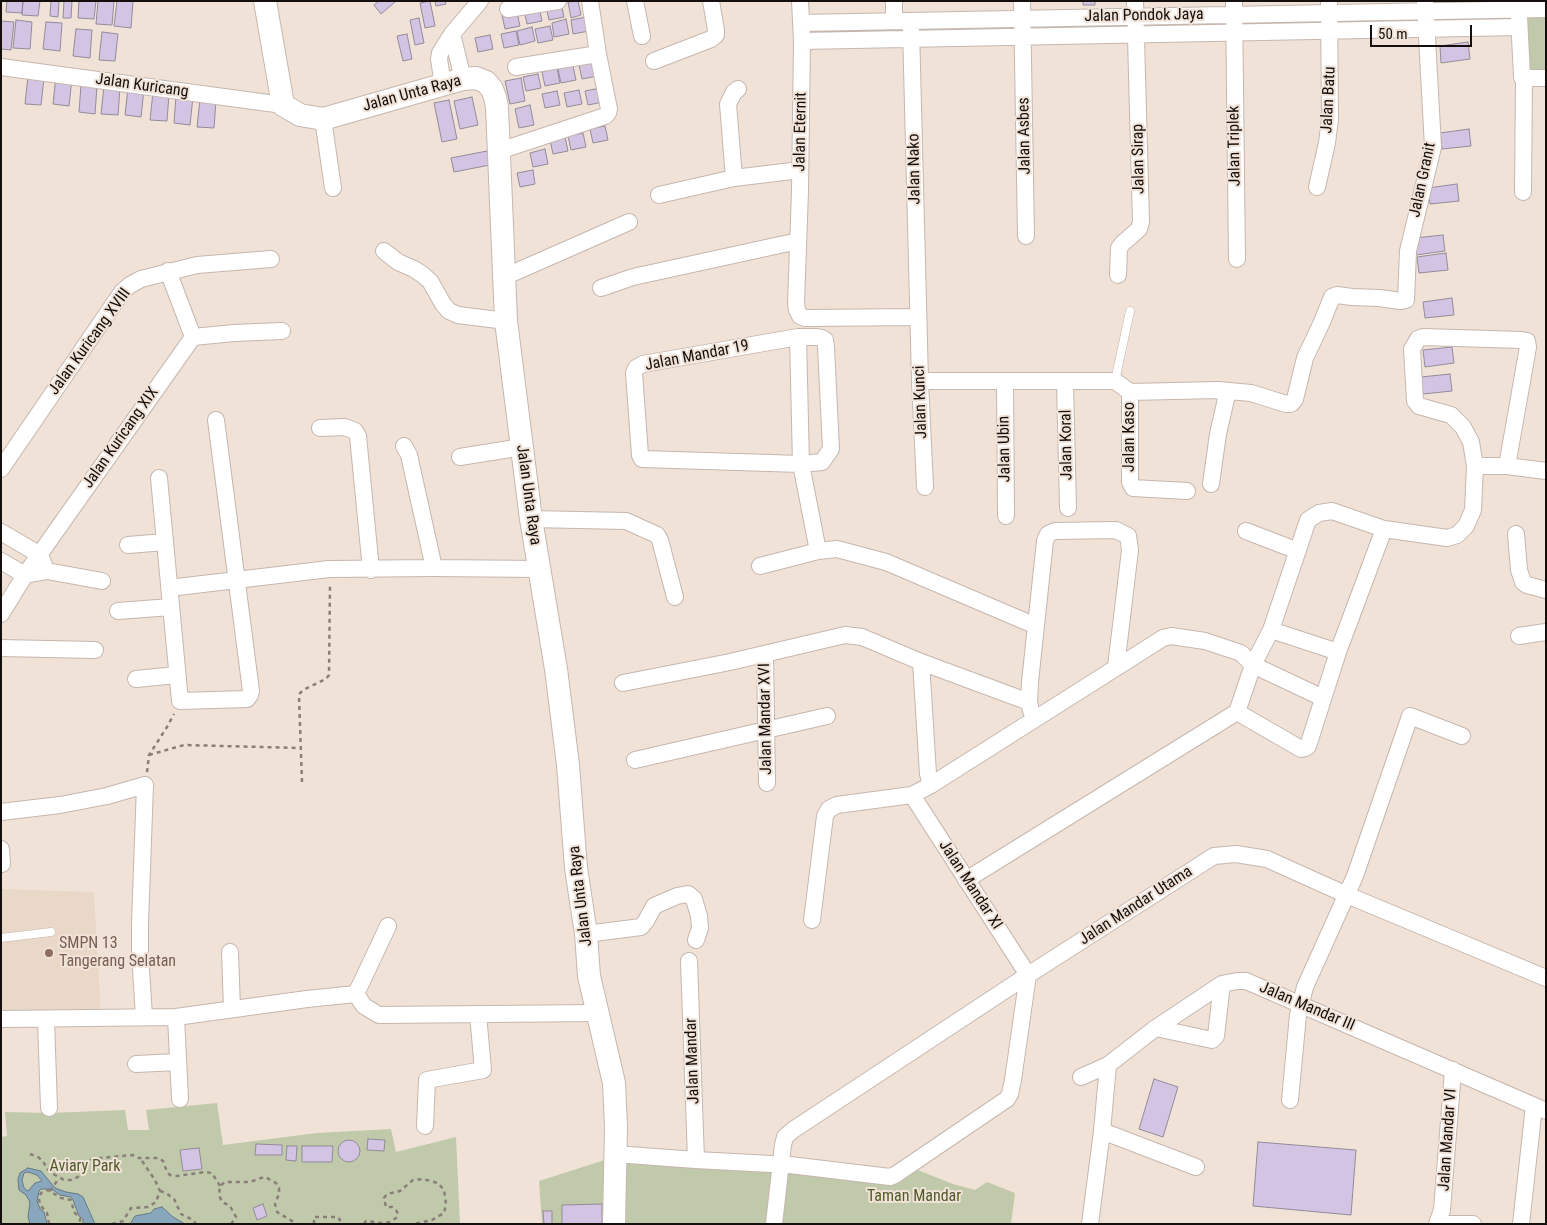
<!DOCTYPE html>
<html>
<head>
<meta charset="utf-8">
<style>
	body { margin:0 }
	#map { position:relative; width:1547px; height:1225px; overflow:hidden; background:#f1e2d8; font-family:"Roboto Condensed",sans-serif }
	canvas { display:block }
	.frame { position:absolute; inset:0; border:2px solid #140f0c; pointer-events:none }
	.scale { position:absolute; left:1370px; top:25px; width:102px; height:22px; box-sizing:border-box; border:2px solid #140f0c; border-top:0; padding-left:6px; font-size:15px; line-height:18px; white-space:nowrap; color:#140f0c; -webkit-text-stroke:4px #f1e2d8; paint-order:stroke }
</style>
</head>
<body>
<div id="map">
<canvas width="1547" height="1225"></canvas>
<div class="frame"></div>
<div class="scale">50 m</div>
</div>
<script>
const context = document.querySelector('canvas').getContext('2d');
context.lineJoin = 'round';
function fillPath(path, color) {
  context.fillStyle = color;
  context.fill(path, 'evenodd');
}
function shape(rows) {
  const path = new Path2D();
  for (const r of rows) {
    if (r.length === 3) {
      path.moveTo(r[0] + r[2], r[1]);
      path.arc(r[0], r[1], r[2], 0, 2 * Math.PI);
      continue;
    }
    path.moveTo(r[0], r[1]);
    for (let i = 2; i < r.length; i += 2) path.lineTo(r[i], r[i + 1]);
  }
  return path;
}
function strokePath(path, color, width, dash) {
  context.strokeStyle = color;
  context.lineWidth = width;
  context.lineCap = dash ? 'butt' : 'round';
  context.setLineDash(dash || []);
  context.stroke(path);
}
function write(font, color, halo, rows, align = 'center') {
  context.font = font + ' "Roboto Condensed",sans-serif';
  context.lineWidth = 4;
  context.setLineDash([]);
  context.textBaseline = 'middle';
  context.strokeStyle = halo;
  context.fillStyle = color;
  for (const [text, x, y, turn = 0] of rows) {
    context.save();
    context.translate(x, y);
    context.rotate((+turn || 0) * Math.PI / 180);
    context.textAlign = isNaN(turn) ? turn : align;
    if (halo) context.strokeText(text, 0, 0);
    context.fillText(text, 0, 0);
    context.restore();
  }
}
fillPath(shape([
	[1,889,94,892,101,1017,1,1014]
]), '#e9d8c7');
fillPath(shape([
	[1546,10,1546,74,1523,75,1520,12],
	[217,1103,223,1145,317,1133,391,1129,396,1152,456,1137,460,1224,1,1224,1,1137,7,1136,5,1112,50,1113,125,1110,128,1130,149,1130,146,1110],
	[612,1157,777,1169,770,1224,617,1224],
	[611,1158,612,1224,542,1224,539,1181],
	[910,1167,953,1184,975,1190,987,1182,1015,1193,1011,1224,772,1224,778,1169,891,1180]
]), '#c0c9aa');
const water = shape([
	[28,1168,41,1171,55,1188,66,1192,78,1194,83,1197,95,1224,83,1224,83,1219,79,1216,73,1200,71,1197,60,1195,53,1190,49,1189,41,1189,39,1191,37,1201,40,1209,44,1212,47,1224,30,1224,28,1217,30,1202,26,1195,19,1190,18,1179,20,1173,28,1168],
	[28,1172,37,1175,42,1181,35,1183,28,1191,24,1188,22,1180,24,1173,28,1172],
	[162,1207,173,1217,185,1224,130,1224,135,1216,151,1213,154,1209,162,1207]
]);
fillPath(water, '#88a7bd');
strokePath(water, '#657988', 1);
const building = shape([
	[7,1,23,1,22,13,6,12,7,1],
	[23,1,40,1,38,16,22,15,23,1],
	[51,1,59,1,58,17,50,16,51,1],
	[64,1,72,1,71,18,63,18,64,1],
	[79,1,96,1,94,19,78,18,79,1],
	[98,1,114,1,112,25,96,24,98,1],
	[117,1,133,1,131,28,114,26,117,1],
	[379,1,395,1,395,2,381,14,374,5,379,1],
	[430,1,435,26,425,28,420,3,430,1],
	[435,1,445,1,446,4,436,6,435,1],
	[578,1,581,15,571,18,568,2,578,1],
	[1083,1,1095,1,1095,5,1083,5,1083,1],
	[561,3,564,17,549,20,546,6,561,3],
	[539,7,542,21,527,24,524,10,539,7],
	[517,12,520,26,505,29,502,15,517,12],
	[586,17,589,31,573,34,571,20,586,17],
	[419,18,424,43,415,45,410,20,419,18],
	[566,19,569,34,554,37,552,23,566,19],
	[16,20,32,22,30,49,13,48,16,20],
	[1,21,14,22,11,50,1,49,1,21],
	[46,22,62,23,60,51,43,49,46,22],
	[550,26,553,40,538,43,535,29,550,26],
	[532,27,535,41,520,45,517,31,532,27],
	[76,29,92,30,90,58,73,56,76,29],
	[516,31,519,45,504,48,501,34,516,31],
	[102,32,118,34,115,61,99,60,102,32],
	[407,34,412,59,403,61,397,36,407,34],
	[490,35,493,49,478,52,475,38,490,35],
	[1468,42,1470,59,1441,63,1440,46,1468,42],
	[594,62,597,76,582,79,579,65,594,62],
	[573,66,576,80,561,83,558,69,573,66],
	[557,68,560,83,545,86,542,72,557,68],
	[538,74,541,88,526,91,523,77,538,74],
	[28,76,44,78,41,105,25,104,28,76],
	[56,76,72,78,69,106,53,104,56,76],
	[521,78,525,101,510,104,505,81,521,78],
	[81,85,97,86,95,114,79,112,81,85],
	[104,86,120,88,118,115,101,114,104,86],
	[128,88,144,89,141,117,125,115,128,88],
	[600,88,603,102,588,105,585,91,600,88],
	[579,90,582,104,567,107,564,93,579,90],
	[557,91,560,105,545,108,542,94,557,91],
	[153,92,169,94,167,121,150,120,153,92],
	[176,96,193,97,190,125,174,123,176,96],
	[472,97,478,125,460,129,454,101,472,97],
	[200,99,216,101,214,128,197,127,200,99],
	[449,100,457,139,442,142,434,103,449,100],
	[530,105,534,125,519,128,515,109,530,105],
	[605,126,608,140,593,143,590,129,605,126],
	[1469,129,1471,146,1442,149,1440,133,1469,129],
	[583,133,586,147,571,150,568,136,583,133],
	[565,137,568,151,553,154,550,140,565,137],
	[545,149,548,164,533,167,530,153,545,149],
	[487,151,490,165,454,172,451,158,487,151],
	[533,170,535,184,520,187,517,173,533,170],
	[1457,184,1459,201,1430,204,1428,188,1457,184],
	[1443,235,1445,251,1416,255,1415,238,1443,235],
	[1446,253,1448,270,1419,273,1417,257,1446,253],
	[1452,298,1454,315,1425,318,1423,302,1452,298],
	[1452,347,1454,363,1425,367,1423,350,1452,347],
	[1450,374,1452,391,1423,394,1421,377,1450,374],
	[1154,1079,1178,1087,1163,1137,1139,1129,1154,1079],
	[368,1139,385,1140,384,1151,367,1150,368,1139],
	[349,1151,11],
	[1258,1142,1356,1150,1351,1215,1253,1206,1258,1142],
	[256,1144,282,1145,282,1155,255,1155,256,1144],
	[287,1146,297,1146,296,1161,286,1160,287,1146],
	[302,1146,333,1146,332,1162,302,1162,302,1146],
	[199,1148,202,1169,183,1171,180,1150,199,1148],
	[263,1204,267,1216,257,1220,253,1208,263,1204],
	[602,1204,602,1224,562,1224,562,1205,602,1204],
	[543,1211,552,1211,552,1224,544,1224,543,1211]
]);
fillPath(building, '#d4c4e4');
strokePath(building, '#928c99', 1);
const lane = shape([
	[1115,381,1130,311],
	[1,938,51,932]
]);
const street = shape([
	[635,1,642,36],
	[800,1,802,41,800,191,796,303,797,310,800,316,805,318,918,317],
	[1022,1,1026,236],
	[1234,1,1237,259],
	[508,9,558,1],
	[1519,16,1522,77,1524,78,1546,78],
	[894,21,894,1],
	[801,23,1546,9],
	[911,28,920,381,925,487],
	[452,34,463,79],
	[802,41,1519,27],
	[654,61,711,39,716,35,716,30,711,1],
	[1,67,283,105],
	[516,67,598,54],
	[443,85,439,59,440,53,452,34,480,1],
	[323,119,333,188],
	[499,151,605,116,608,113,609,109,598,54,590,1],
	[734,178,728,104,734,92,738,89],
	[1317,187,1327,143,1330,119,1329,1],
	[1523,192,1524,78],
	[659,195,734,178,800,170],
	[384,251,398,262,414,269,423,275,430,281,443,304,449,311,458,315,506,321],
	[168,271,193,337],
	[1118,275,1119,248,1123,243,1139,229,1141,222,1135,1],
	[504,277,629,222],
	[601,288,633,277,798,241],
	[798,337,817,337,822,338,825,340,826,347,831,449,822,462,801,464,642,459,640,455,634,373,636,368,643,364,798,337],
	[798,337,801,464,818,551,837,549,886,562,1036,626],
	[920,381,1115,381,1130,392,1218,390,1251,393,1286,404,1290,404,1292,403,1295,399,1305,358,1322,322,1332,297,1337,295,1352,297,1379,298,1401,301,1406,300,1408,251,1433,147,1425,1],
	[1005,382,1006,516],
	[1065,382,1068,508],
	[1130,392,1130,482,1133,488,1187,491],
	[320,428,345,427,355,431,358,436,371,570],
	[404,446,409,455,434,568],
	[460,457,522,447],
	[1507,466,1528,347,1527,341,1522,340,1423,337,1418,339,1412,349,1415,401,1419,406,1451,415,1463,427,1471,442,1475,466,1507,466,1546,471],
	[1,469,122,292,130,285,141,279,197,265,271,259],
	[159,478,180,701,247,699,250,695,251,691,216,420],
	[1211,484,1218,434,1226,399,1225,394,1218,390],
	[531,519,626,521,657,535,660,540,675,597],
	[1246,531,1298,551],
	[1,532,40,555,44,565],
	[1516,534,1519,570,1523,582,1527,585,1546,590],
	[128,545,165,542],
	[1,561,25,575,47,571,102,581],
	[760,566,818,551],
	[169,588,329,569,434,568,539,569],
	[118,611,171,607],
	[1,614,25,575,193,337,234,333,282,331],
	[1271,630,1338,652],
	[1519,636,1546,632],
	[1,648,95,650],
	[765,654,767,783],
	[136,679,177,675],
	[623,683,730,662,845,635,862,637,921,662],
	[1029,702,1030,682,1045,541,1048,534,1055,531,1116,530,1128,536,1130,550,1116,667],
	[1237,712,1301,749,1305,748,1308,746,1338,652,1384,529],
	[635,760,827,716],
	[931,785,928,774,921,662,1029,702,1031,711],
	[1,812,60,805,107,796,145,785,140,923,140,953,144,1017],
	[1,849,2,864],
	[966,880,1237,712,1253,665,1271,630,1308,520,1319,513,1332,511,1384,529,1447,538,1457,535,1466,526,1473,510,1475,466],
	[812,920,825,816,829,809,837,805,912,795,931,785,1163,638,1171,636,1205,641,1241,653,1253,665,1323,698],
	[586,934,641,927,646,921,654,906,677,896,688,894,694,899,699,916,700,928,696,940],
	[230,952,232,1009],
	[689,961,696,1160],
	[356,994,388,926],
	[176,1017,180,1099],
	[1,1019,176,1017,307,999,356,994,364,1006,379,1015,597,1013],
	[46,1020,49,1108],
	[1156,1028,1212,1040,1216,1036,1222,984],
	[136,1064,178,1062],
	[1081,1077,1108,1065,1153,1030,1222,984,1237,981,1246,981,1546,1111],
	[1290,1100,1298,1015,1305,987,1355,876,1410,716,1462,736],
	[425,1126,427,1080,483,1070,478,1014],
	[1102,1131,1196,1167],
	[615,1154,696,1160,790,1165,890,1177,895,1175,1007,1099,1010,1094,1013,1080,1028,975,912,795],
	[774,1224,783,1145,785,1137,793,1130,1028,975,1214,856,1236,854,1267,859,1347,895,1546,978],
	[1090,1224,1102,1131,1108,1065],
	[1437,1224,1442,1210,1453,1070],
	[1438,1224,1473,1224],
	[1521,1224,1534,1106]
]);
const secondary = shape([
	[265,1,283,105,300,115,323,119,463,79,476,78,486,82,492,89,495,97,497,107,506,321,531,519,556,669,568,765,576,868,586,934,589,976,614,1083,616,1127,614,1224]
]);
strokePath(lane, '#c6b7ae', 9);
strokePath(street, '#c6b7ae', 18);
strokePath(secondary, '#c6b7ae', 24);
strokePath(shape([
	[149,755,184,745,300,748],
	[147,772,149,755,167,727,174,714],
	[302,782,299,697,300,693,305,689,326,679,329,675,330,583],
	[30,1154,38,1157,43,1161,47,1169,55,1175,64,1180,71,1180,80,1176,91,1160,100,1158,133,1155,139,1158,159,1158,163,1161,167,1172,170,1175,177,1176,205,1172,212,1173,220,1186],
	[50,1191,59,1178],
	[160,1191,166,1193,174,1199,181,1214,193,1220,196,1224],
	[49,1224,47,1213,40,1205,39,1198,41,1193,48,1190,61,1198,71,1200,74,1212,80,1218,80,1224],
	[112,1224,123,1221,131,1208,148,1207,156,1202,160,1191,158,1187,155,1180,140,1158],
	[231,1224,236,1217,230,1206,222,1202,219,1195,220,1186,225,1182,250,1182,261,1178,265,1177,276,1183,279,1188,279,1194,275,1204,277,1212,297,1224],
	[314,1224,314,1217,338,1217,340,1220,339,1224],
	[364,1224,366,1221,381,1223,390,1222,396,1218,398,1214,396,1210,392,1207,386,1207,384,1198,387,1194,400,1191,413,1180,423,1179,438,1183,444,1190,446,1204,444,1213,432,1220,414,1224]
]), '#897f78', 2.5, [4, 4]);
strokePath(lane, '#fff', 8);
strokePath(street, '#fff', 16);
strokePath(secondary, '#fff', 22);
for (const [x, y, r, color] of [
	[49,953,5,"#8d6e63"]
]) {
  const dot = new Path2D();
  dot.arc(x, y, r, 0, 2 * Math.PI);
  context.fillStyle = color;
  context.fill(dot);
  strokePath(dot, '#f1e2d8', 2);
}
write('16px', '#140f0c', '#f1e2d8', [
	["Jalan Pondok Jaya",1144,16,-1],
	["Jalan Kuricang",142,86,8],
	["Jalan Unta Raya",412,94,-15],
	["Jalan Batu",1329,100,-87],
	["Jalan Eternit",801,132,-89],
	["Jalan Asbes",1025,136,-91],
	["Jalan Triplek",1235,146,-91],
	["Jalan Sirap",1139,159,-91],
	["Jalan Nako",915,169,-91],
	["Jalan Granit",1423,180,-78],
	["Jalan Kuricang XVIII",90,342,-54],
	["Jalan Mandar 19",697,356,-11],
	["Jalan Kunci",921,402,-92],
	["Jalan Kaso",1130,437,-90],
	["Jalan Kuricang XIX",121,438,-55],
	["Jalan Koral",1067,445,-91],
	["Jalan Ubin",1005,449,-91],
	["Jalan Unta Raya",528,495,82],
	["Jalan Mandar XVI",766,719,-91],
	["Jalan Mandar XI",970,885,57],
	["Jalan Unta Raya",581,896,-97],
	["Jalan Mandar Utama",1136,906,-33],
	["Jalan Mandar III",1307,1007,23],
	["Jalan Mandar",693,1061,-92],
	["Jalan Mandar VI",1448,1140,-86]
]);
write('16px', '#785e54', '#f1e2d8', [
	["SMPN 13",59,944],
	["Tangerang Selatan",59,962]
], 'left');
write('16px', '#4f5b27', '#f1e2d8', [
	["Aviary Park",85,1167],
	["Taman Mandar",914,1197]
]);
</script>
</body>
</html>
